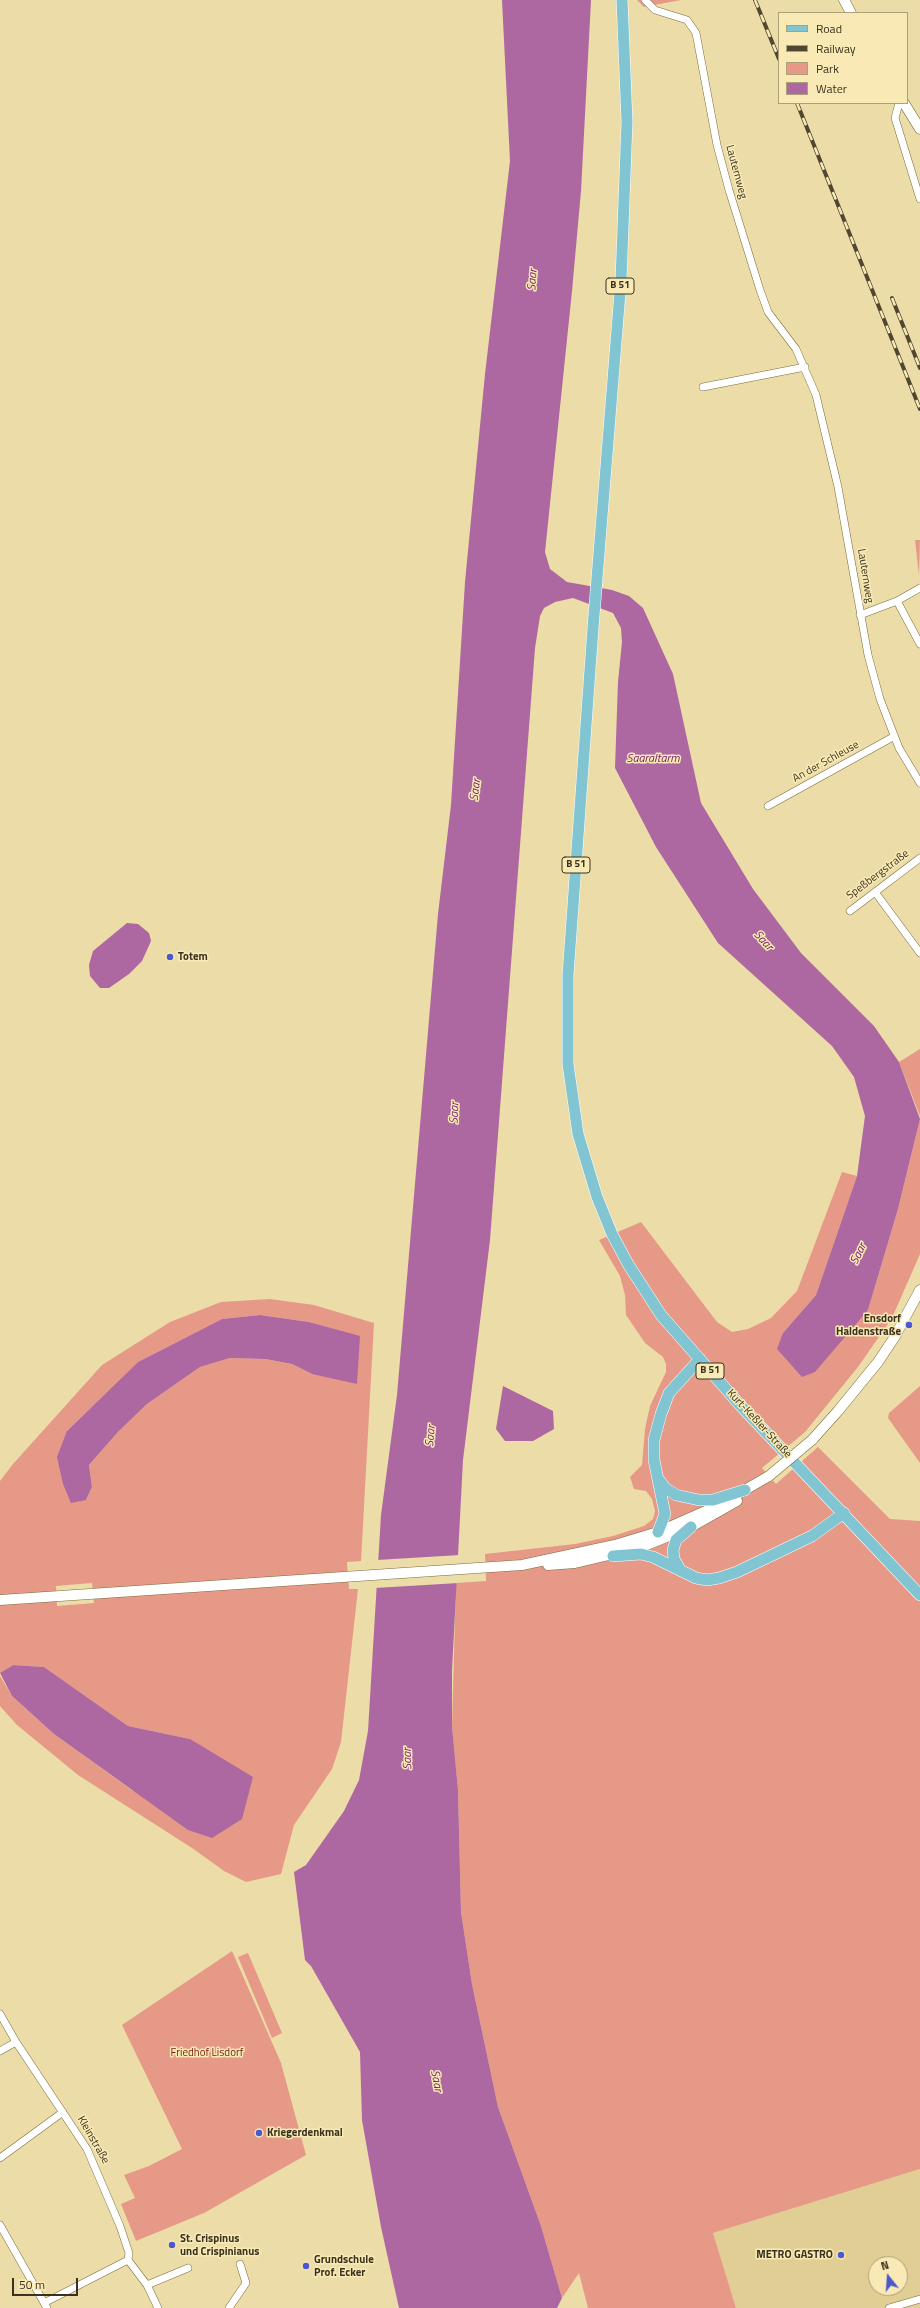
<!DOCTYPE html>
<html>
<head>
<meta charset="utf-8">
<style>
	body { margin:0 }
	#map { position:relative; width:920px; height:2308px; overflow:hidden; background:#ecdca8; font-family:"Titillium Web",sans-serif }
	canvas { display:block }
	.legend { position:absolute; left:778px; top:12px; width:130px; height:92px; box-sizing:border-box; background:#f9e9b5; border:1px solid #aca079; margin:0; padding:5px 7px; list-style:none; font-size:12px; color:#39321e }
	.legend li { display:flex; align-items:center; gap:8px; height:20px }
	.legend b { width:20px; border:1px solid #aca079 }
	.north { position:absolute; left:868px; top:2256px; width:40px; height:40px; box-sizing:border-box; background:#f9e9b5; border:1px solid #aca079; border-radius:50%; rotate:343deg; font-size:11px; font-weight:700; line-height:16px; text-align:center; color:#39321e }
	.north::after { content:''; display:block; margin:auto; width:14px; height:18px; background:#4b58ce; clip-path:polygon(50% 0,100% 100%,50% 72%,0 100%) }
	.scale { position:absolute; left:12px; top:2278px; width:66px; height:18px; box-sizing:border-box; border:2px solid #39321e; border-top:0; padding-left:5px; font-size:12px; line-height:14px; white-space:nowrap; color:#39321e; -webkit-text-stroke:3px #f9e9b5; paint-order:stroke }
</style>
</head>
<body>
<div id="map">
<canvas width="920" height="2308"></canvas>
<ul class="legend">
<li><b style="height:5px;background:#81c5d2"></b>Road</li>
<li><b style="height:5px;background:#4f472f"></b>Railway</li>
<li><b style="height:11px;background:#e79987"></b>Park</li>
<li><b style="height:11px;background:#ad67a1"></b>Water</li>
</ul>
<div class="north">N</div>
<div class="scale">50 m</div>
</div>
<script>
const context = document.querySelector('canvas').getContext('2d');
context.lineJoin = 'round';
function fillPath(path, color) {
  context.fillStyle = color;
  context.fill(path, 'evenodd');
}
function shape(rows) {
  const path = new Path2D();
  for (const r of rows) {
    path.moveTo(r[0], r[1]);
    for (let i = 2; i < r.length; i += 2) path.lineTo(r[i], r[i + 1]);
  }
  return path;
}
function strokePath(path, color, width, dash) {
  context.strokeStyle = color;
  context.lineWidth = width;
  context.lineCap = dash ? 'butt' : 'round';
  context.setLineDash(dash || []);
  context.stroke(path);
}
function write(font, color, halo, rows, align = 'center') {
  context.font = font + ' "Titillium Web",sans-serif';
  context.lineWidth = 3;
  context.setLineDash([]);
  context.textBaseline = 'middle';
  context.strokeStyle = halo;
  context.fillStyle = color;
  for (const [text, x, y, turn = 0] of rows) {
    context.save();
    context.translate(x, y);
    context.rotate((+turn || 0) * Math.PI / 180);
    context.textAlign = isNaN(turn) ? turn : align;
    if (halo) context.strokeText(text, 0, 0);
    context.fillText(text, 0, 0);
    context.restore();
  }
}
fillPath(shape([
	[920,2169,920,2308,736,2308,713,2233],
	[876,2264,900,2264,900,2288,876,2288]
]), '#e0ce95');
fillPath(shape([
	[637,0,681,0,644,7],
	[915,540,920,540,919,575],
	[920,1049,920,1116,899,1062],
	[920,1119,920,1254,892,1318,858,1367,805,1432,762,1468,776,1484,818,1447,890,1519,920,1521,920,2169,713,2233,736,2308,588,2308,579,2273,562,2298,541,2226,498,2107,472,1984,461,1912,458,1790,452,1726,456,1583,486,1581,485,1554,575,1544,613,1536,644,1526,653,1519,655,1511,652,1499,646,1491,634,1489,630,1477,642,1465,645,1429,650,1406,666,1372,666,1364,663,1357,645,1343,626,1315,625,1295,620,1276,599,1240,641,1222,717,1322,732,1332,748,1329,771,1318,797,1291,842,1172,857,1176,816,1295,783,1333,868,1310,898,1209],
	[270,1299,314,1305,374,1323,361,1561,347,1562,349,1589,358,1589,341,1742,332,1769,294,1825,281,1874,246,1882,224,1871,192,1848,78,1775,17,1725,0,1706,0,1676,12,1696,54,1734,133,1791,190,1739,128,1726,44,1667,13,1665,0,1673,0,1481,13,1464,102,1365,170,1322,221,1302],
	[260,1315,309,1322,360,1337,312,1374,292,1364,265,1359,230,1358,200,1367,147,1404,118,1432,89,1465,92,1487,86,1500,67,1431,138,1362,222,1319],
	[92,1583,94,1603,57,1606,56,1586],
	[920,1386,920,1463,888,1418,889,1413],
	[232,1951,281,2063,306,2155,204,2213,136,2241,121,2204,135,2198,124,2175,149,2166,182,2149,122,2025],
	[248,1953,282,2033,272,2038,238,1957]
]), '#e79987');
fillPath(shape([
	[502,0,591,0,581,191,572,291,545,552,550,569,567,582,612,590,629,596,643,608,673,674,701,803,753,889,801,953,874,1026,899,1062,920,1119,898,1209,868,1310,815,1372,802,1377,777,1349,783,1333,816,1295,857,1176,865,1116,854,1077,832,1046,718,943,656,847,615,768,618,682,622,642,621,628,613,613,573,598,555,602,544,608,540,616,535,648,490,1240,463,1460,452,1670,452,1726,458,1790,461,1912,472,1984,498,2107,541,2226,562,2298,557,2308,399,2308,381,2227,362,2120,360,2052,311,1966,305,1960,294,1872,306,1865,344,1811,359,1780,368,1731,381,1515,397,1395,438,914,451,805,465,582,485,374,510,161],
	[127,923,138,924,149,933,151,941,142,961,129,974,109,988,100,988,90,976,89,965,93,951],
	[260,1315,309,1322,360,1336,357,1384,312,1374,292,1364,265,1359,230,1358,200,1367,147,1404,118,1432,89,1465,92,1487,86,1500,71,1503,63,1484,57,1457,67,1431,138,1362,222,1319],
	[503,1386,553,1411,554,1429,533,1441,505,1441,496,1429],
	[13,1665,44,1667,128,1726,190,1739,253,1777,242,1819,212,1838,188,1830,54,1734,12,1696,0,1673]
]), '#ad67a1');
fillPath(shape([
	[460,1555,459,1583,375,1588,377,1560]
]), '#ecdca8');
const street = shape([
	[645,0,655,10,687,20,696,33,717,145,729,190,760,290,768,312,796,349,816,395,838,487,868,655,880,699,899,748,920,783],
	[899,103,895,118,920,199],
	[703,387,805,367],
	[897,601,920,644],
	[860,615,897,601,920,588],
	[768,806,893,737],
	[875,892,920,953],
	[850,911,920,858],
	[0,2014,16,2042,87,2149,120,2226,129,2253,128,2260],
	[0,2051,16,2042],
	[0,2158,63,2112],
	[0,2225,47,2308],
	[128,2260,147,2285,158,2308],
	[147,2285,188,2268],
	[44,2303,128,2260],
	[229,2308,246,2283,240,2264],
	[889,2308,920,2299]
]);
const secondary = shape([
	[844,0,851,13],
	[904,103,920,129],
	[812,1440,838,1411,878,1362,894,1338,920,1290],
	[548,1565,575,1563,639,1548,691,1527,737,1501],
	[0,1600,522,1565,615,1545,658,1532,717,1506,769,1476]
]);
const primary = shape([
	[622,0,627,122,621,280,593,628,568,975,568,1064,578,1134,597,1197,612,1234,628,1264,661,1315,740,1405,920,1595],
	[660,1481,665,1488,676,1495,699,1500,713,1500,745,1490],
	[658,1532,665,1514,654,1460,654,1440,661,1414,669,1393,700,1359],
	[613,1556,641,1554,653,1557,696,1578,707,1580,719,1578,737,1572,812,1536,844,1513],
	[681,1571,674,1559,673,1550,676,1540,691,1527]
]);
strokePath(street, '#7a6c3c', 8);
strokePath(secondary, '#7a6c3c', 11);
strokePath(primary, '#fff', 12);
strokePath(street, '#fff', 7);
strokePath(secondary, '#fff', 10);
strokePath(primary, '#81c5d2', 11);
const rail = shape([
	[755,0,779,59],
	[797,103,920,409],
	[892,298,920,368]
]);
strokePath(rail, '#4f472f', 4);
strokePath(rail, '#f9e9b5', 2.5, [8]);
const secondaryBridge = shape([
	[769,1476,812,1440]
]);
strokePath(secondaryBridge, '#7a6c3c', 11, []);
strokePath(secondaryBridge, '#fff', 10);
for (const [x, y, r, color] of [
	[170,957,4,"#4b58ce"],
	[909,1325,4,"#4b58ce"],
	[259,2133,4,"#4b58ce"],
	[172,2245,4,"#4b58ce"],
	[841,2255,4,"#4b58ce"],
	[306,2266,4,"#4b58ce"]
]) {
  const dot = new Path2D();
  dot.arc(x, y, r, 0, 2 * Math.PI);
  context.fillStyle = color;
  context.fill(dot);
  strokePath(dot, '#f9e9b5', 1.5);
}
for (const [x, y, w] of [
	[620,286,28],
	[576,865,28],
	[710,1371,28]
]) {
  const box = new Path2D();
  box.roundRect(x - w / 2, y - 8, w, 16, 3);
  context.fillStyle = '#f9e9b5';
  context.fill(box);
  strokePath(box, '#39321e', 1);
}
write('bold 10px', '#39321e', null, [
	["B 51",620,286],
	["B 51",576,865],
	["B 51",710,1371]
]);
write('11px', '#39321e', '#f9e9b5', [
	["Lauternweg",736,172,75],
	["Lauternweg",865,576,81],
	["An der Schleuse",826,762,-29],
	["Speßbergstraße",878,875,-37],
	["Kurt-Keßler-Straße",759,1424,47],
	["Kleinstraße",93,2140,60]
]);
write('bold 11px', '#39321e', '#f9e9b5', [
	["Totem",178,957],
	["Ensdorf",901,1319,"right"],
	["Haldenstraße",901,1332,"right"],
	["Kriegerdenkmal",267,2133],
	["St. Crispinus",180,2239],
	["und Crispinianus",180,2252],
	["METRO GASTRO",833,2255,"right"],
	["Grundschule",314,2260],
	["Prof. Ecker",314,2273]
], 'left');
write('11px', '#701f0e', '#f9e9b5', [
	["Friedhof Lisdorf",207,2053]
]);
write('italic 12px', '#731e69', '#f9e9b5', [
	["Saar",533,280,-86],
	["Saaraltarm",653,759],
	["Saar",476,790,-83],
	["Saar",763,941,47],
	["Saar",455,1113,-88],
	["Saar",859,1254,-64],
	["Saar",431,1436,-85],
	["Saar",408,1759,-91],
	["Saar",436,2081,79]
]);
</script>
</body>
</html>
